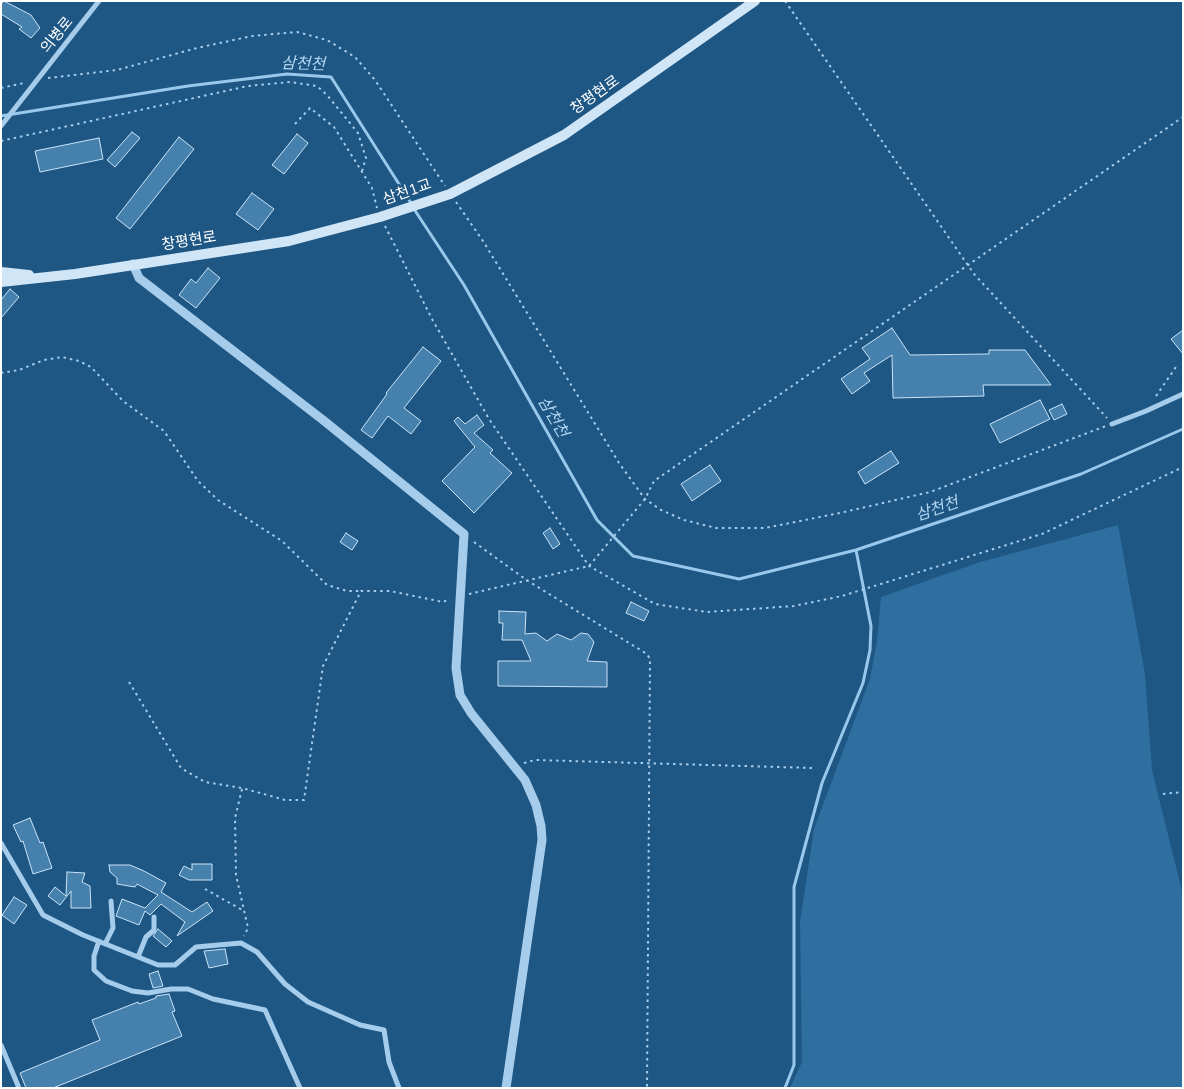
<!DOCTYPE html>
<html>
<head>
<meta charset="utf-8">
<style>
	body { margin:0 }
	#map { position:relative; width:1184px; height:1089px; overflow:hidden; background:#1e5684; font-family:Mulish,sans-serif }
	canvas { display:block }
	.frame { position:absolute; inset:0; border:2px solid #fff; pointer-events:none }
</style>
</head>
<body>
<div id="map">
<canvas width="1184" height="1089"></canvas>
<div class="frame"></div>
</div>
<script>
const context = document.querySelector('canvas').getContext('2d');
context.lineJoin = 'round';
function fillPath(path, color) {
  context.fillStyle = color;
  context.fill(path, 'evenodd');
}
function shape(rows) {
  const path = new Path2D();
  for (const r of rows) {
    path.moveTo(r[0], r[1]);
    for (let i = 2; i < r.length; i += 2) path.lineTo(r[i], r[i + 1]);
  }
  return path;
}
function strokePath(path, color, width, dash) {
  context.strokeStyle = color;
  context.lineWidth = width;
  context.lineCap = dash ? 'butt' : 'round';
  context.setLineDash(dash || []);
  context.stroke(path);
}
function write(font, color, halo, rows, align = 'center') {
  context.font = font + ' Mulish,"Noto Sans KR",sans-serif';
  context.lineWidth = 5;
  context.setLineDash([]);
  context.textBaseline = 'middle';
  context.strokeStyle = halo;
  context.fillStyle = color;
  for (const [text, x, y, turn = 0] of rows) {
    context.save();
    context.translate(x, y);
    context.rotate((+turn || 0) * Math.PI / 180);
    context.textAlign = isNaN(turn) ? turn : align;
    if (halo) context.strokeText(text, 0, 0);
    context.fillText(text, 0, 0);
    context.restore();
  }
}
fillPath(shape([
	[1118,525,1145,674,1152,770,1183,895,1183,1088,790,1088,802,1062,800,922,814,829,870,679,877,641,881,597,980,562]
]), '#2e6fa0');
strokePath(shape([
	[1,116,188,86,287,74,331,77,411,203],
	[414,209,464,285,597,520,633,556,739,579,856,550,1081,474,1183,429],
	[785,1088,794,1065,794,887,822,783,863,683,870,650,871,626,856,550]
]), '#98c9eb', 3);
const building = shape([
	[4,1,31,15,40,28,31,38,19,29,22,27,1,14,1,4,4,1],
	[132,132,140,138,115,167,107,160,132,132],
	[297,134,308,143,284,174,272,165,297,134],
	[179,137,194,149,130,229,116,218,179,137],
	[99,138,103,159,40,172,35,151,99,138],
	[252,193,274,209,258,230,236,214,252,193],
	[208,268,220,278,196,308,179,295,191,279,196,283,208,268],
	[10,289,19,297,1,318,1,300,10,289],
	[892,328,910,355,989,354,989,350,1025,350,1051,385,983,385,984,396,893,398,892,355,864,373,870,381,852,394,841,379,870,359,862,348,892,328],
	[1183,330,1183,354,1171,339,1183,330],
	[423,347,441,361,404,408,421,421,411,434,388,416,372,438,361,430,387,394,386,393,423,347],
	[1040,400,1050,419,1000,443,990,424,1040,400],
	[1062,404,1067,414,1054,420,1049,410,1062,404],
	[477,415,484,425,474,433,493,450,490,453,512,473,474,513,442,481,475,447,454,421,458,417,465,424,477,415],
	[891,451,899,463,865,484,858,472,891,451],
	[710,465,721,481,692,501,681,484,710,465],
	[550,528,560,544,553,549,543,533,550,528],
	[346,533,358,541,352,550,340,542,346,533],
	[631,602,649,611,644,621,626,613,631,602],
	[499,611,526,612,525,634,536,633,547,641,557,634,571,640,581,633,588,634,594,642,587,661,607,662,607,687,498,686,498,661,531,661,522,640,502,640,503,623,499,623,499,611],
	[30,818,40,843,43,842,52,868,33,874,23,841,21,842,13,825,30,818],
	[192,864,212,864,212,880,189,880,179,875,184,866,192,870,192,864],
	[109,865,130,865,144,871,166,883,161,892,192,912,207,902,213,911,177,936,185,922,161,904,150,915,145,911,139,925,116,916,122,899,145,908,158,895,137,884,135,887,117,884,117,878,110,872,109,865],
	[67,872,85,873,82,882,90,886,91,908,71,908,71,891,60,905,48,896,55,887,66,896,67,872],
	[14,897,27,905,14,924,2,915,14,897],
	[158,929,172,941,166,947,153,936,158,929],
	[225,949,228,964,209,968,204,951,225,949],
	[158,971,163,986,153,988,149,974,158,971],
	[169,994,175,1011,172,1012,182,1036,53,1088,26,1088,20,1073,100,1040,92,1020,138,1002,139,1004,156,998,156,996,169,994]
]);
fillPath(building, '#4680ac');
strokePath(building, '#cae4f7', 1);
strokePath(shape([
	[785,1,974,274,1107,418],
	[48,78,117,70,197,48,252,36,297,32,327,40,355,57,375,80,445,186],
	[1,88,24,83],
	[295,124,310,108,334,127,372,188,377,208],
	[1,141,248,86,290,82,317,86,327,95,358,133,366,158,362,171],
	[456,202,483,241,619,463,645,499,661,510,684,520,716,528,765,528,840,513,930,492,1106,426],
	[385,226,432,319,489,419,589,566,655,604,707,612,794,606,842,596,1042,534,1183,467],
	[1,373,19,370,44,360,62,357,79,361,91,367,123,401,164,431,198,481,218,500,282,541,327,585,347,591,361,591],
	[1156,396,1178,364],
	[474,542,528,581,647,654,650,659,647,1088],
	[469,594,589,566,645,499,654,481,1183,117],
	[129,682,181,768,205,782,242,788,285,800,304,800,323,666,361,591,390,591,443,602,450,599],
	[524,763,535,760,812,768],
	[242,789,235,818,236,875,248,928,244,936],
	[1163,794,1183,792],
	[205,889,244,911]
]), '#a5ccea', 2, [2.5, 4]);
strokePath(shape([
	[1,126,99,1],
	[1112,424,1146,411,1183,394],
	[1,843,43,915,83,935,158,965,175,965,196,947,241,943,257,952,285,984,308,1002,360,1025,384,1030,389,1062,399,1088],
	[99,941,94,956,94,970,106,981,132,991,148,993,171,989,188,989,213,999,265,1010,300,1088],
	[105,944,113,928,111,901],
	[138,957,146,937,154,930,154,917],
	[1,1045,19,1088]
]), '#a5ccea', 5);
strokePath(shape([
	[133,264,139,278,323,420,464,534,456,668,460,695,471,713,525,780,536,805,541,826,542,840,506,1088]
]), '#a5ccea', 9);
strokePath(shape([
	[1,272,29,275],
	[1,282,75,274,289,241,380,217,450,194,564,135,755,1]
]), '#d0e6f7', 10);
write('15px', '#fff', '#1e5684', [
	["의병로",57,35,-51],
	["창평현로",595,95,-35],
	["삼천1교",407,192,-19],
	["창평현로",189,241,-9]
]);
write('italic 16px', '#b1d6f1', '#1e5684', [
	["삼천천",303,64,2],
	["삼천천",553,417,60],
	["삼천천",937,509,-19]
]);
</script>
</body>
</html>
